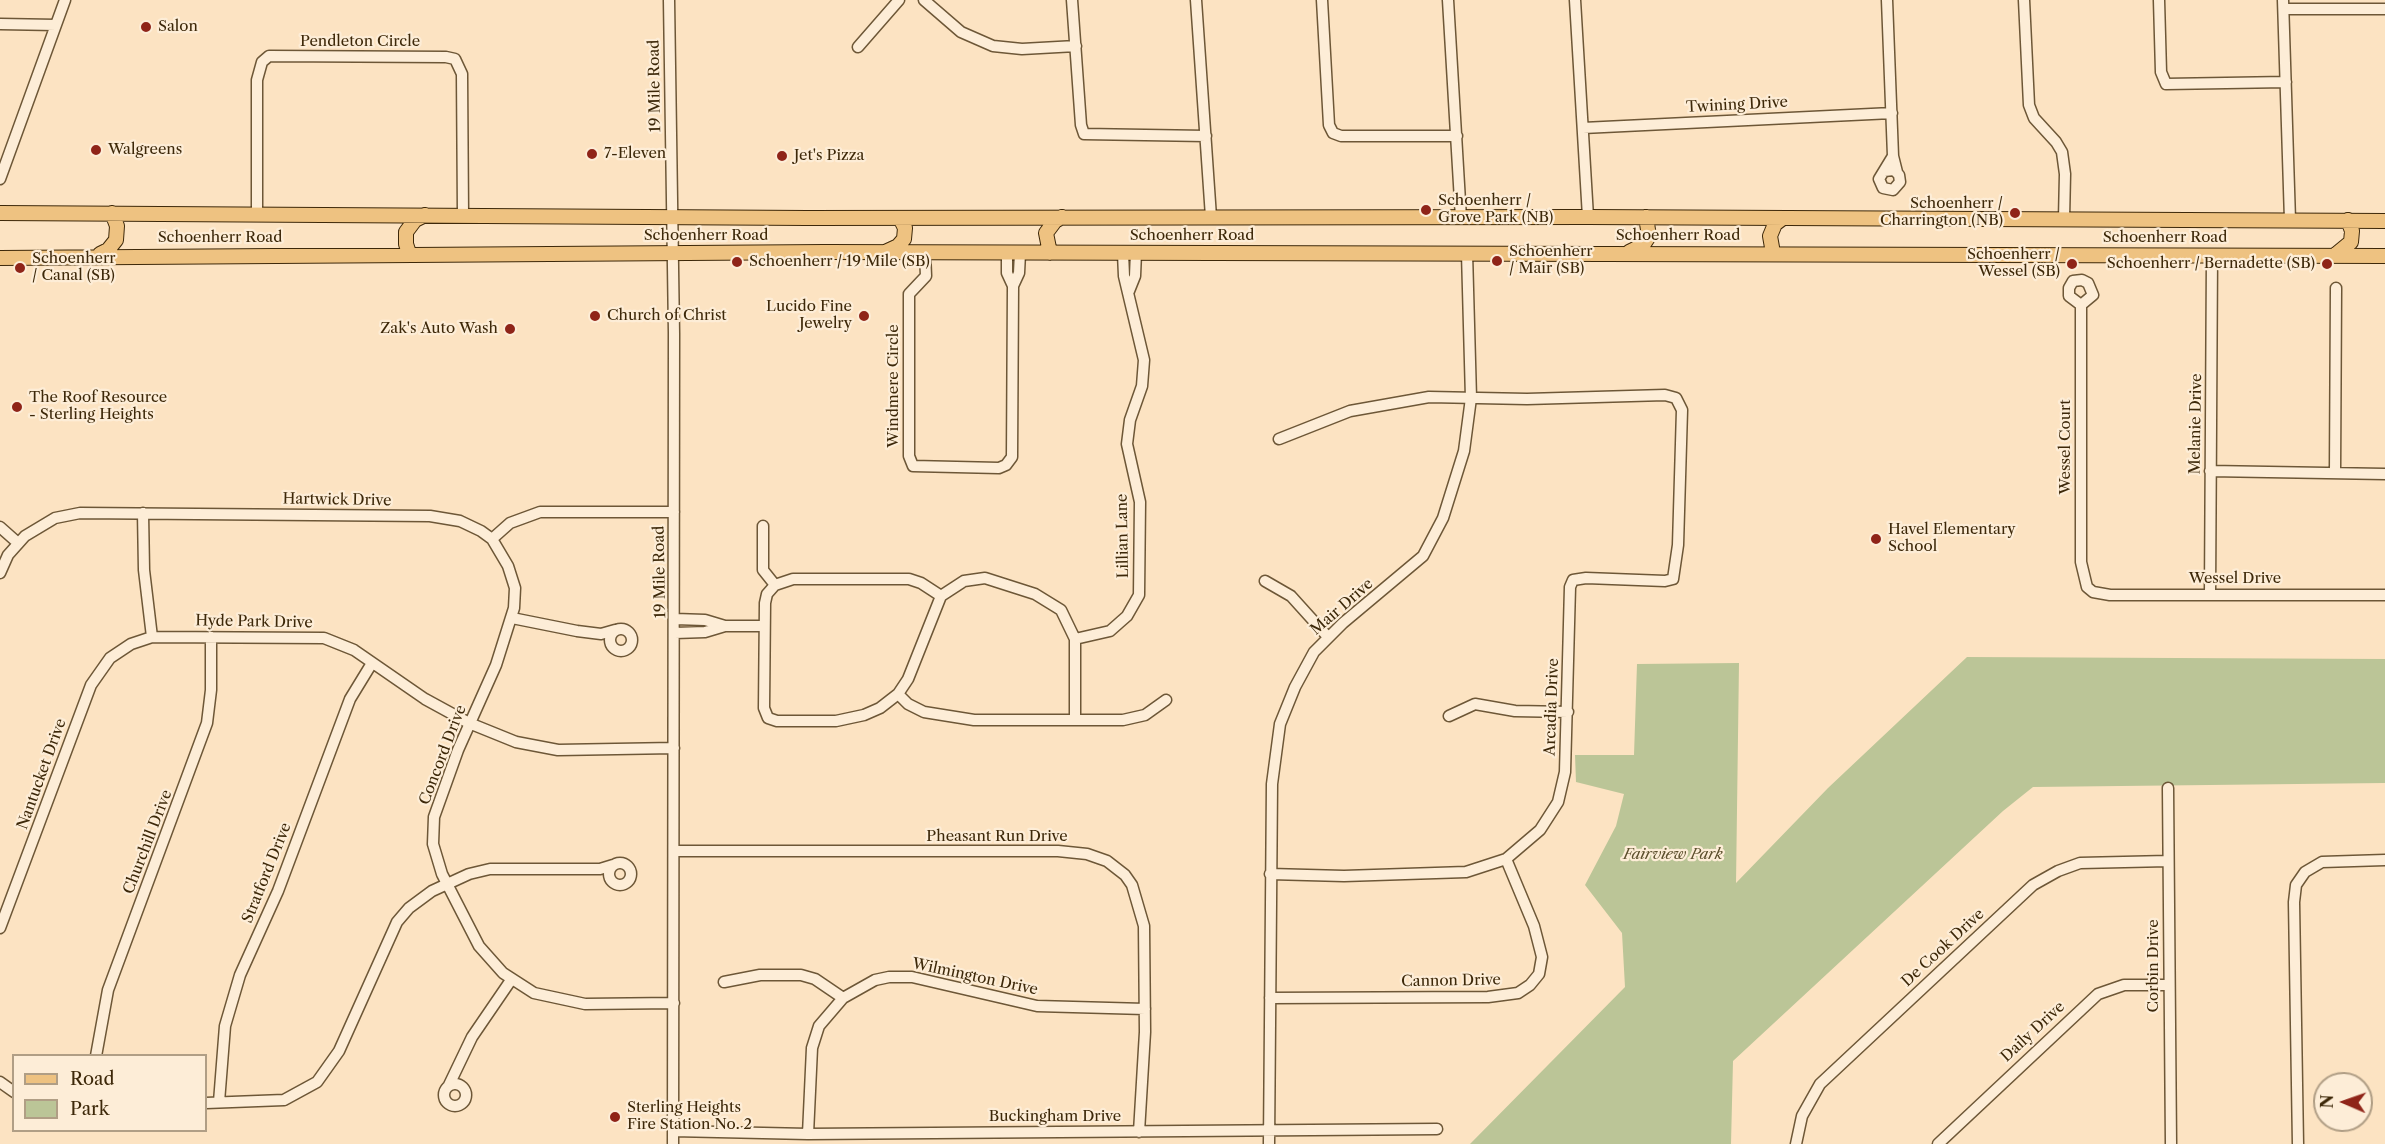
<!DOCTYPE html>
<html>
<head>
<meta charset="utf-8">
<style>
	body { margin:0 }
	#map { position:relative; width:2385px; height:1144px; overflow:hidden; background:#fce3c2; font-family:"Libre Caslon Text",serif }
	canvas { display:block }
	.legend { position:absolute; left:12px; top:1054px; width:195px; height:78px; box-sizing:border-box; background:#fdedd7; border:2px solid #b09e85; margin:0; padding:8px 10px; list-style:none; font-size:18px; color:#3d2809 }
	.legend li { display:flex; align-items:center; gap:12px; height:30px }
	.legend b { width:30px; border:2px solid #b09e85 }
	.north { position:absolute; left:2313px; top:1072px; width:60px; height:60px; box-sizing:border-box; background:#fdedd7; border:2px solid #b09e85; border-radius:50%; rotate:272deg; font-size:16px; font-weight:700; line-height:24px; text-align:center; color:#3d2809 }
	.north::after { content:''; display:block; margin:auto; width:21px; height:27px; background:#8f2418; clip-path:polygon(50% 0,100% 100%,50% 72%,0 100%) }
</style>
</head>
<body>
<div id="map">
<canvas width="2385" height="1144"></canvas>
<ul class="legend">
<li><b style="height:8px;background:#eec281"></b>Road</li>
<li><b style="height:16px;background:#bbc597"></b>Park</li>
</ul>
<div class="north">N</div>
</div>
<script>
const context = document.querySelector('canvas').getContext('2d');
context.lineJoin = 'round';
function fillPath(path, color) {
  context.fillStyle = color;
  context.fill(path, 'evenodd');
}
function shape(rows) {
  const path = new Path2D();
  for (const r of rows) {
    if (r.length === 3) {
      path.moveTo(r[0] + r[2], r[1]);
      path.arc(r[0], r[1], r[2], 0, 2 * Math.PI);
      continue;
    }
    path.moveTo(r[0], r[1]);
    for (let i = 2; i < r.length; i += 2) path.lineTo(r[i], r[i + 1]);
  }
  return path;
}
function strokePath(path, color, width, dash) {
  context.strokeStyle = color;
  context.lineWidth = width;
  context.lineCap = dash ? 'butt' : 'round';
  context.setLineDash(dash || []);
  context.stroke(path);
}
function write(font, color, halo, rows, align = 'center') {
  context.font = font + ' "Libre Caslon Text",serif';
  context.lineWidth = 4.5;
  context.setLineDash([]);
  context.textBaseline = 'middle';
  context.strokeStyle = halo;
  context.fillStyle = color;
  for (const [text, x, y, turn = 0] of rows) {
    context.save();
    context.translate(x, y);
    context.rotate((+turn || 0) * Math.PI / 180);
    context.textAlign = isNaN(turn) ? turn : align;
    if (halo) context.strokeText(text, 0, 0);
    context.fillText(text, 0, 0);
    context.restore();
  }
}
fillPath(shape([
	[1967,657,2385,659,2385,783,2033,787,2003,811,1733,1061,1731,1144,1470,1144,1625,987,1622,933,1585,885,1616,826,1624,794,1576,782,1575,755,1634,755,1637,664,1739,663,1736,883,1828,788]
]), '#bbc597');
const minor = shape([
	[669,0,674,333,673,1144],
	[924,0,961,32,993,46,1022,49,1076,46],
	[1072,0,1081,125,1084,134,1206,136],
	[1196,0,1211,217],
	[1322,0,1329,125,1333,133,1341,136,1457,136],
	[1448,0,1461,218],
	[1575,0,1588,217],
	[1887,0,1893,156,1897,172],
	[2024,0,2029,105,2034,118,2056,142,2062,152,2065,174,2064,219],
	[2159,0,2161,72,2166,84,2286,82],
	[2283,0,2290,220],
	[2284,9,2385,9],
	[0,24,56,25],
	[858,47,899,0],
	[1583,128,1892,113],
	[1884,171,1894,170,1899,175,1900,182,1893,190,1883,188,1879,179,1893,156],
	[0,179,65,0],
	[257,214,257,80,262,62,269,56,446,57,455,59,462,74,463,215],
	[925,253,926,276,909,294,909,456,913,466,999,468,1006,465,1012,457,1013,286],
	[1007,253,1007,273,1013,286,1019,273,1020,253],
	[1129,291,1135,276,1136,252],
	[2081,305,2069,296,2069,288,2073,281,2082,280,2088,283,2093,295,2081,305,2081,562,2087,587,2093,592,2110,595,2385,595],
	[2210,471,2385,474],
	[2335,472,2336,288],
	[143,513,144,570,152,637],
	[763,526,763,570,775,585],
	[0,527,18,543],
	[492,539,510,523,540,512,674,512],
	[0,573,8,555,25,536,55,518,80,513,430,516,460,521,481,531,492,539,508,566,515,588,514,608,496,665,458,750,434,817,433,844,442,874,479,946,503,973,534,993,585,1004,674,1003],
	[1265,581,1291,596,1328,637],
	[2210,594,2212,255],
	[941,596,921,583,909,579,793,579,775,585,767,594,765,603,764,708,768,718,777,721,836,721,864,715,880,708,898,694,908,679,941,596,964,581,985,578,1035,594,1061,610,1075,639,1075,720],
	[512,618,577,631,601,634,615,630],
	[675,619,705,620,725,626,705,632,675,633],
	[725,626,764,626],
	[621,640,11],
	[1075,639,1110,631,1127,616,1139,595,1140,502,1127,444,1130,420,1142,386,1144,360,1124,276,1123,253],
	[898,694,908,704,924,712,974,720,1123,720,1145,715,1166,700],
	[1449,716,1475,704,1515,711,1568,712],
	[2168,788,2171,1144],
	[674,851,1058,851,1087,854,1107,861,1125,875,1132,885,1144,926,1145,1032,1139,1132],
	[620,874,11],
	[1270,874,1344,876,1466,872,1506,859,1540,830,1558,802,1565,772,1570,587,1573,580,1586,578,1665,581,1673,579,1678,545,1682,410,1676,398,1665,395,1527,399,1429,397,1350,411,1279,439],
	[0,928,91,685,110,658,131,644,152,637,324,638,354,650,425,699,469,723,516,742,558,750,674,748],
	[724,982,760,975,801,975,815,979,843,998],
	[1270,998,1488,997,1518,993,1530,985,1539,974,1542,957,1534,926,1506,859],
	[96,1056,108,990,207,723,211,690,211,637],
	[0,1082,14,1092],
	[455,1095,11],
	[449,1085,472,1037,511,980],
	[219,1102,225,1026,240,975,278,891,350,699,372,663],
	[206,1103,284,1100,317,1082,339,1051,397,922,409,908,432,891,469,874,490,869,600,869,613,865],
	[673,1131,808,1134,1437,1129],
	[808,1134,812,1048,819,1026,843,998,875,980,889,977,912,977,1037,1006,1145,1009],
	[1269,1144,1272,784,1280,724,1295,687,1314,652,1343,623,1423,556,1443,518,1464,451,1471,398,1467,253],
	[1796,1144,1802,1116,1820,1084,2033,885,2058,871,2080,863,2168,861],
	[1938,1144,2098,994,2124,985,2169,985],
	[2298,1144,2294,902,2296,885,2305,872,2322,862,2385,860]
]);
const major = shape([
	[0,213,807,218,1588,217,2385,221],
	[885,252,898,246,904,239,905,228,900,218],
	[1629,252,1643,245,1649,236,1646,217],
	[409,253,406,244,406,232,415,220,425,215],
	[1050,253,1046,233,1055,221,1062,217],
	[1773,253,1770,236,1775,224,1783,218],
	[100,254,108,250,116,240,117,226,112,213],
	[2334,256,2351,242,2352,231,2348,220],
	[0,258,825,252,2385,256]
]);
strokePath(minor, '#6d5737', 13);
strokePath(major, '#3d2809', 16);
strokePath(minor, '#fdedd7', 10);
strokePath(major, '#eec281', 14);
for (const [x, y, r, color] of [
	[146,27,6,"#8f2418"],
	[96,150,6,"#8f2418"],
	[592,154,6,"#8f2418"],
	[782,156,6,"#8f2418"],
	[1426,210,6,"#8f2418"],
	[2015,213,6,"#8f2418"],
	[1497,261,6,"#8f2418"],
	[737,262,6,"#8f2418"],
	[2072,264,6,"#8f2418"],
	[2327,264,6,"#8f2418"],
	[20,268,6,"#8f2418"],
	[595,316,6,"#8f2418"],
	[864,316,6,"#8f2418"],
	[510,329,6,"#8f2418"],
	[17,407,6,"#8f2418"],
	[1876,539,6,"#8f2418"],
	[615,1117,6,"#8f2418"]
]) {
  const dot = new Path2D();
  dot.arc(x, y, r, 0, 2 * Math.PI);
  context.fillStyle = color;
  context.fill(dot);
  strokePath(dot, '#fdedd7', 2);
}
write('15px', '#3d2809', '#fdedd7', [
	["Salon",158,27],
	["Walgreens",108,150],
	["7-Eleven",604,154],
	["Jet's Pizza",794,156],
	["Schoenherr /",1438,201],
	["Grove Park (NB)",1438,218],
	["Schoenherr /",2003,204,"right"],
	["Charrington (NB)",2003,221,"right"],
	["Schoenherr",1509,252],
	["/ Mair (SB)",1509,269],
	["Schoenherr /",2060,255,"right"],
	["Wessel (SB)",2060,272,"right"],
	["Schoenherr",32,259],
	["/ Canal (SB)",32,276],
	["Schoenherr / 19 Mile (SB)",749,262],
	["Schoenherr / Bernadette (SB)",2315,264,"right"],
	["Lucido Fine",852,307,"right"],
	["Jewelry",852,324,"right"],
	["Church of Christ",607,316],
	["Zak's Auto Wash",498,329,"right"],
	["The Roof Resource",29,398],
	["- Sterling Heights",29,415],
	["Havel Elementary",1888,530],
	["School",1888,547],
	["Sterling Heights",627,1108],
	["Fire Station No. 2",627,1125]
], 'left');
write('15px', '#3d2809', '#fdedd7', [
	["Pendleton Circle",360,42],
	["19 Mile Road",655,86,-91],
	["Twining Drive",1737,105,-3],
	["Schoenherr Road",706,236],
	["Schoenherr Road",1192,236],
	["Schoenherr Road",1678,236],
	["Schoenherr Road",220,238],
	["Schoenherr Road",2165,238],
	["Windmere Circle",894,386,-90],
	["Melanie Drive",2196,424,-89],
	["Wessel Court",2066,447,-90],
	["Hartwick Drive",337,500,1],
	["Lillian Lane",1123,536,-91],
	["19 Mile Road",660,572,-91],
	["Wessel Drive",2235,579],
	["Mair Drive",1342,607,-41],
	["Hyde Park Drive",254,622,1],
	["Arcadia Drive",1552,707,-88],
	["Concord Drive",443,755,-69],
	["Nantucket Drive",42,774,-70],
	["Pheasant Run Drive",997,837],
	["Churchill Drive",148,842,-69],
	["Stratford Drive",267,873,-68],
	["De Cook Drive",1943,948,-43],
	["Corbin Drive",2154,966,-90],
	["Wilmington Drive",975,977,12],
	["Cannon Drive",1451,981,-1],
	["Daily Drive",2033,1032,-43],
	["Buckingham Drive",1055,1117]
]);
write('italic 15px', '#5c4f2c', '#fdedd7', [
	["Fairview Park",1673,855]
]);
</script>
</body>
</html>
